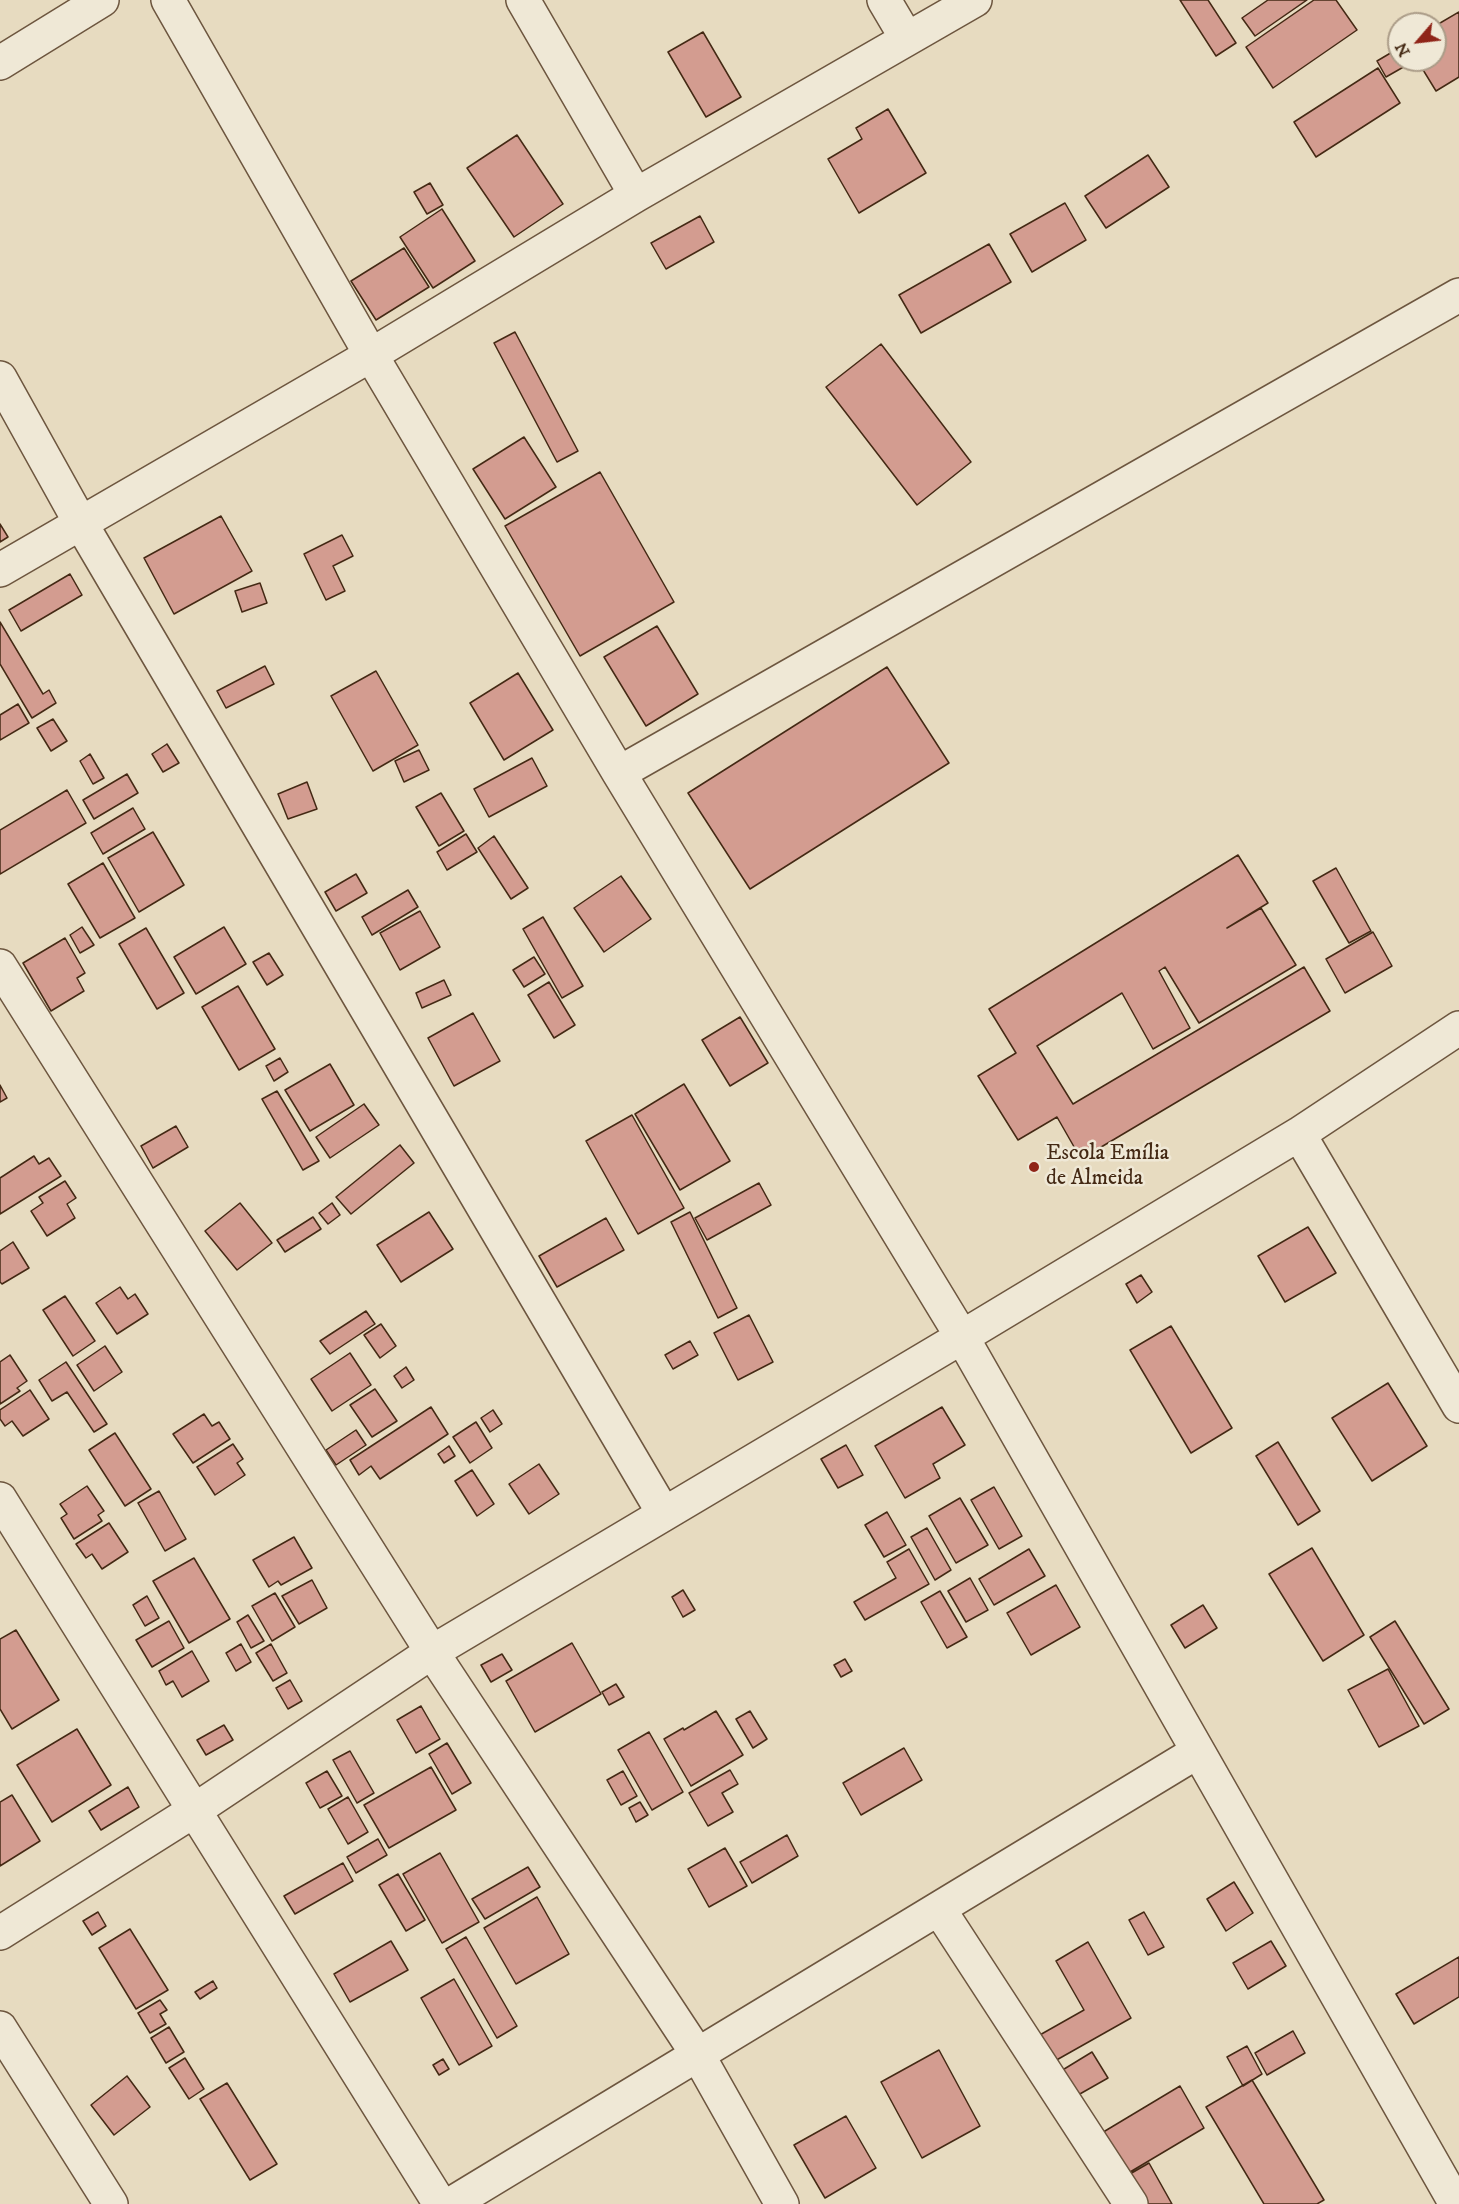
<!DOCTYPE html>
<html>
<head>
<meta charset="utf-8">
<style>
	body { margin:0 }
	#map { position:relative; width:1459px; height:2204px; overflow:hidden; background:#e7dbc0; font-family:"IM FELL DW Pica",serif }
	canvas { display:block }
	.north { position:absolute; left:1387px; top:12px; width:60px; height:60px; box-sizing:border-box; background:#efe8d6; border:2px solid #ab9c88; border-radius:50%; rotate:242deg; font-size:16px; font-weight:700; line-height:24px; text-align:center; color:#442914 }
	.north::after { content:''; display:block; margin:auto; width:21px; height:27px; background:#8f2418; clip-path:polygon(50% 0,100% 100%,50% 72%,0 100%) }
</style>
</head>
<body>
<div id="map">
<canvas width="1459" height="2204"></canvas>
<div class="north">N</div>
</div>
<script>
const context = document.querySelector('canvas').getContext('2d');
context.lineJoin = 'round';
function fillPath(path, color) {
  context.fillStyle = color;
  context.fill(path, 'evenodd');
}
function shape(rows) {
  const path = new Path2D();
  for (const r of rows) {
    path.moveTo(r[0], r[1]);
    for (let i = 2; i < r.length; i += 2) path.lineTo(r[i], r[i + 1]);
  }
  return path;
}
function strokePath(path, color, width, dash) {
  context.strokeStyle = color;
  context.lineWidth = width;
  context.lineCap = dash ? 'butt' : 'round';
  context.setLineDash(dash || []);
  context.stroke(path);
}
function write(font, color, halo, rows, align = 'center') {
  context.font = font + ' "IM FELL DW Pica",serif';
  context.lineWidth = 5;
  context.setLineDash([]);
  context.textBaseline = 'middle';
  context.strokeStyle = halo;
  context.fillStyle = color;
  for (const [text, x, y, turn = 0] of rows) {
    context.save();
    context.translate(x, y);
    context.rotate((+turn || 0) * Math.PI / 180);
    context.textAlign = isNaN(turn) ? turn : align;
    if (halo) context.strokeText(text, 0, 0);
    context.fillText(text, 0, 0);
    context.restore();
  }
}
const building = shape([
	[1180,0,1208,0,1236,43,1216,56,1180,0],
	[1268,0,1307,0,1255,36,1242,18,1268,0],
	[1314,0,1336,0,1357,30,1273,88,1246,47,1314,0],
	[1459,12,1459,77,1436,91,1417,60,1435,60,1435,26,1459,12],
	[703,32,741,97,706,117,668,52,703,32],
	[1399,48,1399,60,1414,61,1386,77,1377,61,1399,48],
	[1378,68,1400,103,1316,157,1294,122,1378,68],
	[888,109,926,173,859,213,828,159,862,139,856,128,888,109],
	[517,135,563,204,514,237,467,168,517,135],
	[1148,155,1169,187,1106,228,1085,196,1148,155],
	[430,183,443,205,427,214,414,192,430,183],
	[1065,203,1086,240,1032,272,1010,234,1065,203],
	[442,209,475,261,433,288,400,237,442,209],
	[700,216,714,242,666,269,651,243,700,216],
	[989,244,1011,282,921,333,899,295,989,244],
	[404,248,429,287,376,320,351,281,404,248],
	[515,332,578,451,557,462,494,343,515,332],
	[881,344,971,462,917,505,826,387,881,344],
	[524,437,556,487,505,519,473,469,524,437],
	[600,472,674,602,580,656,505,526,600,472],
	[221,516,252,571,174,614,144,558,221,516],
	[0,524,8,537,0,542,0,524],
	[342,535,353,556,333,566,345,591,326,600,304,554,342,535],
	[70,574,82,595,21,631,9,610,70,574],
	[260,583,267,603,242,612,235,591,260,583],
	[0,622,43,694,49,690,56,703,32,718,0,664,0,622],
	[657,626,698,694,646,726,604,657,657,626],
	[265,666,274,684,226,708,217,691,265,666],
	[887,667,949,763,750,889,688,793,887,667],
	[376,671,418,745,373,771,331,696,376,671],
	[518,673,553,730,504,760,470,703,518,673],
	[18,704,29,723,0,740,0,715,18,704],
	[53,719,67,741,51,751,37,728,53,719],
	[167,744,179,763,163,772,152,754,167,744],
	[419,750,429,770,404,782,395,761,419,750],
	[90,754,104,778,93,784,80,761,90,754],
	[532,758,547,786,489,817,474,789,532,758],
	[127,774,138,793,94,819,83,800,127,774],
	[307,782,317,809,288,819,278,794,307,782],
	[67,790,86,823,0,874,0,830,67,790],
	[441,793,464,831,439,846,416,807,441,793],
	[133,808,145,829,103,854,91,833,133,808],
	[153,832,184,885,139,912,108,858,153,832],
	[466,834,477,852,447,870,437,852,466,834],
	[494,836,528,888,511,899,478,848,494,836],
	[1238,855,1268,903,1227,928,1261,908,1296,965,1199,1023,1165,967,1159,971,1190,1028,1153,1049,1122,993,1037,1046,1073,1104,1304,967,1330,1011,1081,1159,1057,1117,1018,1140,978,1076,1016,1053,989,1009,1238,855],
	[103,863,135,918,100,938,68,884,103,863],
	[1336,868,1371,931,1349,943,1313,881,1336,868],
	[356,874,367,893,336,911,325,892,356,874],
	[621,876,651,919,604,952,574,908,621,876],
	[408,890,418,907,372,935,362,917,408,890],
	[420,911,440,947,400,970,380,933,420,911],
	[543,917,583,986,562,998,523,929,543,917],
	[82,927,94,945,80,953,70,935,82,927],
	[224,927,246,964,196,994,174,957,224,927],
	[146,928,184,993,157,1009,119,944,146,928],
	[1373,932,1392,966,1345,993,1326,959,1373,932],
	[65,938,85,973,77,978,84,991,51,1011,23,963,65,938],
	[269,953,283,975,267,985,253,962,269,953],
	[534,957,545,974,524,987,513,970,534,957],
	[444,980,451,995,422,1008,416,993,444,980],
	[549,982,575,1025,554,1038,528,995,549,982],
	[238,986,275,1049,239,1070,202,1007,238,986],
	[473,1013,500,1061,454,1086,428,1038,473,1013],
	[740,1017,768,1063,730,1086,702,1040,740,1017],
	[280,1058,288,1072,274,1081,266,1066,280,1058],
	[330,1064,354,1105,310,1131,285,1090,330,1064],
	[684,1084,730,1161,680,1190,635,1114,684,1084],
	[0,1085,7,1098,0,1102,0,1085],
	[277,1091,319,1161,303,1170,262,1099,277,1091],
	[364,1104,379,1125,330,1158,316,1137,364,1104],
	[632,1115,684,1208,638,1234,586,1141,632,1115],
	[176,1126,188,1147,153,1168,141,1146,176,1126],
	[400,1145,414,1163,351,1214,336,1197,400,1145],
	[34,1156,39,1164,49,1158,61,1176,0,1214,0,1178,34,1156],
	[65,1181,76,1198,67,1204,75,1218,47,1236,31,1211,43,1203,39,1197,65,1181],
	[759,1183,771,1205,707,1240,695,1218,759,1183],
	[240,1203,272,1243,237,1270,205,1231,240,1203],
	[332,1203,340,1215,328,1224,319,1213,332,1203],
	[429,1212,453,1249,401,1282,377,1245,429,1212],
	[690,1212,737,1308,718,1318,671,1222,690,1212],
	[313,1217,321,1229,285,1252,277,1240,313,1217],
	[606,1218,624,1250,557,1287,539,1256,606,1218],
	[1308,1227,1336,1273,1285,1302,1258,1256,1308,1227],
	[13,1242,29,1268,2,1284,0,1282,0,1251,13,1242],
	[1141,1275,1152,1292,1137,1303,1126,1284,1141,1275],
	[120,1287,128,1299,135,1294,148,1314,117,1334,96,1303,120,1287],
	[65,1296,95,1341,73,1356,43,1310,65,1296],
	[366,1311,375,1324,330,1354,320,1341,366,1311],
	[749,1315,773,1362,738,1380,714,1333,749,1315],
	[381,1324,396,1346,380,1358,364,1335,381,1324],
	[1171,1326,1232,1428,1191,1453,1130,1350,1171,1326],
	[690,1341,698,1355,673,1369,665,1355,690,1341],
	[105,1346,122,1372,94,1391,77,1365,105,1346],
	[350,1353,371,1385,332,1411,311,1379,350,1353],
	[10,1355,27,1381,17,1388,20,1391,0,1404,0,1362,10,1355],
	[66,1362,107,1424,94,1432,67,1392,52,1401,39,1380,66,1362],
	[406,1367,414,1380,402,1388,394,1376,406,1367],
	[1388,1383,1427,1446,1372,1481,1332,1418,1388,1383],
	[375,1389,397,1421,372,1437,350,1405,375,1389],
	[30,1390,49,1419,23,1436,12,1421,5,1426,0,1419,0,1410,30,1390],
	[431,1407,448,1434,380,1479,371,1466,359,1475,350,1460,431,1407],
	[942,1407,965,1445,933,1464,940,1478,905,1498,875,1446,942,1407],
	[493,1410,502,1424,490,1432,481,1418,493,1410],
	[204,1414,212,1426,219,1422,230,1439,193,1463,173,1434,204,1414],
	[476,1422,492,1448,470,1463,453,1437,476,1422],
	[356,1430,366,1445,336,1465,326,1450,356,1430],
	[115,1433,151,1489,125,1506,89,1450,115,1433],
	[1278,1442,1320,1511,1298,1525,1256,1456,1278,1442],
	[233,1444,243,1459,237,1463,245,1475,215,1495,197,1467,233,1444],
	[846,1445,863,1475,838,1488,821,1459,846,1445],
	[449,1446,455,1456,444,1463,438,1454,449,1446],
	[539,1464,559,1494,529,1514,509,1484,539,1464],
	[472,1470,494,1504,477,1516,455,1481,472,1470],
	[87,1486,104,1511,98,1515,102,1521,74,1539,61,1518,67,1514,60,1504,87,1486],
	[994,1487,1022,1536,999,1549,971,1500,994,1487],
	[159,1491,186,1539,165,1551,138,1503,159,1491],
	[960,1498,988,1545,956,1563,929,1516,960,1498],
	[887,1512,906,1545,884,1557,865,1525,887,1512],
	[109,1523,128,1552,102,1569,92,1554,86,1558,76,1544,109,1523],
	[927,1528,951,1570,935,1580,911,1537,927,1528],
	[294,1537,312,1568,281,1585,278,1581,269,1587,253,1560,294,1537],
	[1312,1548,1364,1635,1323,1661,1269,1574,1312,1548],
	[909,1549,929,1584,865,1620,854,1602,896,1578,887,1562,909,1549],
	[1029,1549,1045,1576,994,1605,979,1579,1029,1549],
	[194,1558,230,1619,189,1643,153,1581,194,1558],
	[970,1578,988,1610,966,1622,948,1591,970,1578],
	[312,1580,327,1608,299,1624,282,1596,312,1580],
	[1056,1585,1080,1627,1031,1655,1007,1613,1056,1585],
	[683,1590,695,1610,683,1617,672,1597,683,1590],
	[940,1591,967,1637,947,1648,921,1602,940,1591],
	[275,1593,295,1627,272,1641,252,1606,275,1593],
	[147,1596,159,1618,145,1626,133,1605,147,1596],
	[1203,1605,1217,1628,1185,1648,1171,1625,1203,1605],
	[248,1615,264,1641,251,1648,237,1622,248,1615],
	[169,1621,184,1648,152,1667,136,1640,169,1621],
	[1395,1621,1449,1709,1424,1724,1370,1637,1395,1621],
	[16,1630,59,1700,12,1729,0,1709,0,1639,16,1630],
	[572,1643,601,1694,535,1732,506,1681,572,1643],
	[241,1644,251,1662,236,1671,226,1653,241,1644],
	[271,1644,287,1673,273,1681,256,1653,271,1644],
	[192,1651,209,1681,182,1697,173,1681,166,1685,159,1671,192,1651],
	[502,1654,512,1670,491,1682,481,1665,502,1654],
	[845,1659,852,1671,841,1677,834,1665,845,1659],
	[1388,1669,1419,1726,1379,1747,1348,1690,1388,1669],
	[290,1680,302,1701,288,1709,276,1688,290,1680],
	[616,1684,624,1697,609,1705,602,1692,616,1684],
	[421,1706,440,1739,416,1753,397,1720,421,1706],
	[716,1711,743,1755,691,1786,664,1739,683,1728,684,1730,716,1711],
	[750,1711,767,1739,753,1748,736,1719,750,1711],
	[224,1725,233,1740,206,1755,197,1740,224,1725],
	[77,1729,111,1785,52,1822,17,1765,77,1729],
	[649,1732,683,1792,652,1810,618,1750,649,1732],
	[447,1743,471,1783,452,1794,429,1754,447,1743],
	[904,1748,922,1780,861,1815,843,1783,904,1748],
	[350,1751,374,1793,357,1803,333,1760,350,1751],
	[431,1767,456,1810,389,1848,364,1805,431,1767],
	[730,1770,738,1784,722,1793,733,1812,708,1826,689,1793,730,1770],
	[327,1771,342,1796,320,1808,306,1783,327,1771],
	[623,1771,637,1796,621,1805,607,1780,623,1771],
	[128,1787,139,1807,101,1830,89,1811,128,1787],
	[12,1795,40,1841,0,1866,0,1802,12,1795],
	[348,1797,368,1832,348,1844,328,1809,348,1797],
	[640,1802,648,1815,636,1822,629,1808,640,1802],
	[787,1835,798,1856,752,1883,740,1862,787,1835],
	[378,1839,387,1855,356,1873,347,1857,378,1839],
	[725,1848,747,1886,709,1907,688,1869,725,1848],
	[440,1853,479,1922,442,1943,403,1874,440,1853],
	[343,1863,353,1881,295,1914,284,1896,343,1863],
	[528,1867,540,1887,485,1919,472,1899,528,1867],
	[398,1874,425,1920,406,1931,379,1885,398,1874],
	[1234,1882,1253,1913,1226,1931,1207,1899,1234,1882],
	[537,1897,569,1954,516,1984,484,1928,537,1897],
	[98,1912,106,1926,92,1935,83,1921,98,1912],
	[1144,1912,1164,1947,1148,1955,1129,1920,1144,1912],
	[130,1929,168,1990,136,2009,99,1948,130,1929],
	[466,1937,517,2026,497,2038,446,1949,466,1937],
	[391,1941,408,1970,350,2002,334,1974,391,1941],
	[1271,1941,1286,1966,1248,1989,1233,1963,1271,1941],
	[1088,1942,1131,2018,1053,2062,1038,2036,1084,2010,1056,1961,1088,1942],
	[1459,1957,1459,1997,1414,2024,1396,1994,1459,1957],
	[454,1979,492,2046,459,2065,421,1998,454,1979],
	[213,1981,217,1988,200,1999,195,1992,213,1981],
	[160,2000,167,2010,160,2014,166,2024,150,2033,138,2013,160,2000],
	[169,2027,184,2052,166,2063,151,2038,169,2027],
	[1293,2031,1305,2053,1267,2075,1255,2053,1293,2031],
	[1247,2046,1262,2074,1243,2086,1227,2057,1247,2046],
	[939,2050,980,2126,922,2158,881,2082,939,2050],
	[1092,2052,1108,2078,1071,2099,1056,2074,1092,2052],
	[185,2058,204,2089,189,2099,169,2068,185,2058],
	[443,2059,449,2069,439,2075,433,2065,443,2059],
	[127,2076,150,2107,114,2135,91,2105,127,2076],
	[1252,2080,1324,2200,1317,2204,1264,2204,1206,2107,1252,2080],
	[227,2083,277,2164,250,2180,200,2099,227,2083],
	[1180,2086,1204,2128,1120,2178,1095,2137,1180,2086],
	[846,2116,876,2168,825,2198,794,2145,846,2116],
	[1149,2163,1172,2204,1137,2204,1123,2178,1149,2163]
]);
fillPath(building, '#d39c90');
strokePath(building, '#442914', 1.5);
const minor = shape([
	[168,0,371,355,619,773,962,1337,1456,2204],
	[523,0,636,195],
	[884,0,907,39],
	[0,63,102,0],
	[0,378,80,522,664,1514],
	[0,570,371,355,636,195,975,0],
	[619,773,1459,295],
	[0,966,432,1652,698,2055,782,2204],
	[1299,1134,1459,1406],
	[0,1499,440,2204],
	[939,1909,1131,2204],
	[0,1933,195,1810,432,1652,962,1337,1299,1134,1459,1028],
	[0,2028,111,2204],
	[451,2204,1197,1752]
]);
strokePath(minor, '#6d563f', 36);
strokePath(minor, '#efe8d6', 33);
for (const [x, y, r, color] of [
	[1034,1167,6,"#8f2418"]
]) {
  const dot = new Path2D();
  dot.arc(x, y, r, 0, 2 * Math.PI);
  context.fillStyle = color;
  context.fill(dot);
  strokePath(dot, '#efe8d6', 2);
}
write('22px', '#442914', '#efe8d6', [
	["Escola Emília",1046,1154],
	["de Almeida",1046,1179]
], 'left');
</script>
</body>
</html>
